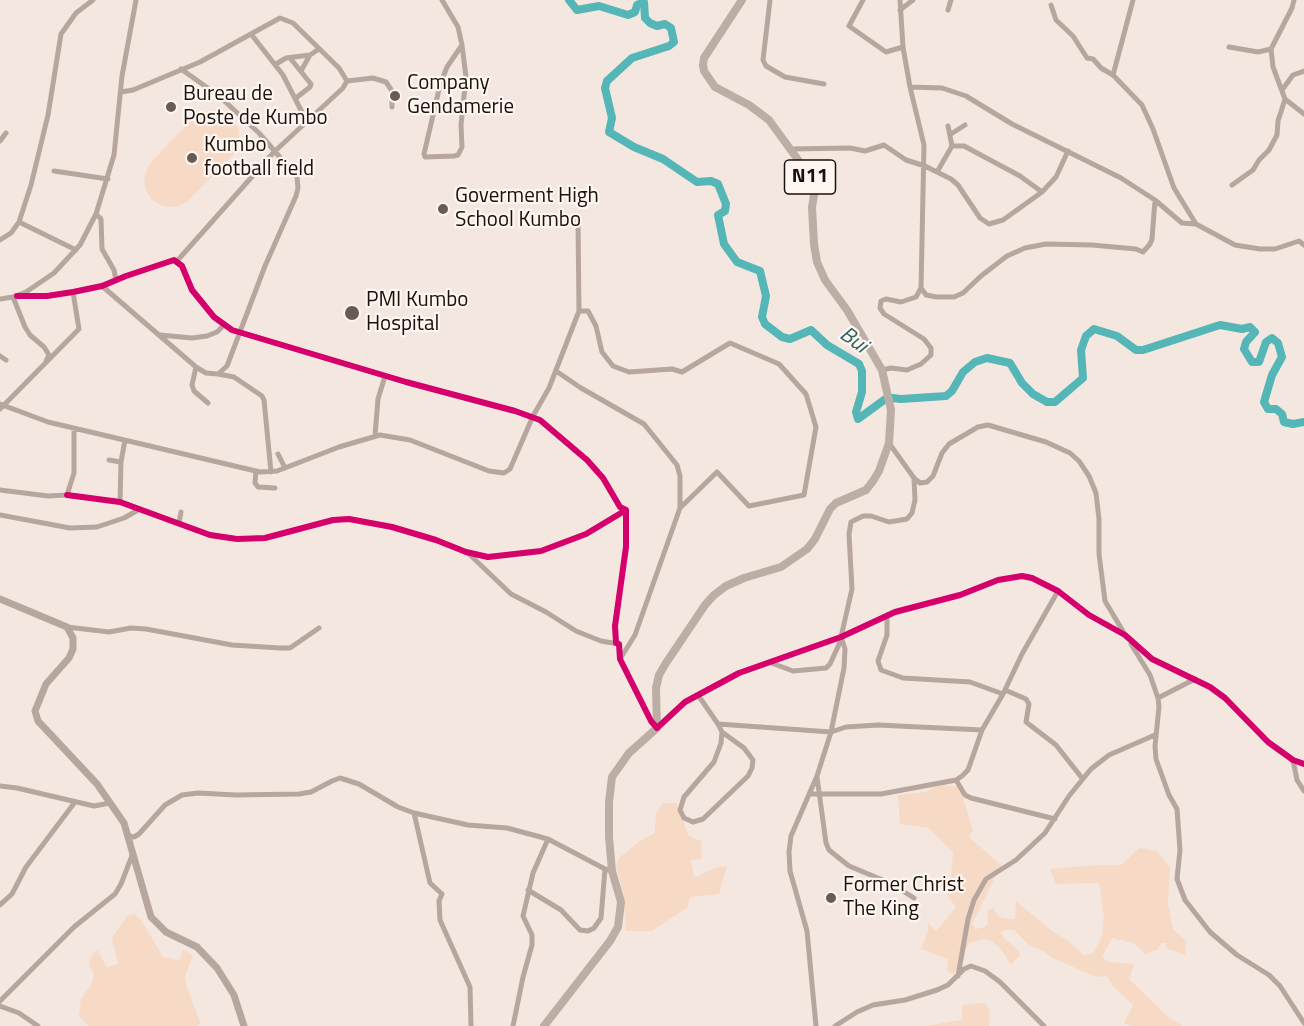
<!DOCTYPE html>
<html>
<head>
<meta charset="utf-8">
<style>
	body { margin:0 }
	canvas { display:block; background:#f3e7df }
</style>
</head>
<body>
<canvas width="1304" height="1026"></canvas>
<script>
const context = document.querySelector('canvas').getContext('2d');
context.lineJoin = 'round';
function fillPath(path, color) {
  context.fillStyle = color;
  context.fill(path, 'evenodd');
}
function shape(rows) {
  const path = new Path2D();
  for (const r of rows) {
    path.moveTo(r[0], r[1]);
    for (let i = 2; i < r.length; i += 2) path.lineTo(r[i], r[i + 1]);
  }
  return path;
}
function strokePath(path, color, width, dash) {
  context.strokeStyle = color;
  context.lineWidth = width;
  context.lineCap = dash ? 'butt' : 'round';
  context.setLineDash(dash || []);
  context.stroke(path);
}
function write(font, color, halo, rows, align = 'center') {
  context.font = font + ' "Titillium Web",sans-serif';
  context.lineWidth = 4.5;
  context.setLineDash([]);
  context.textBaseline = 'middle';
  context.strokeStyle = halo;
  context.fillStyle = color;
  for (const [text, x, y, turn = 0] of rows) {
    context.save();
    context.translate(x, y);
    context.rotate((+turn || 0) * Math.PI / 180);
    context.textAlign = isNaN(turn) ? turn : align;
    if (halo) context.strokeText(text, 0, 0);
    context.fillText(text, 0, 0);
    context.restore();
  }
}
fillPath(shape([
	[212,110,222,112,231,118,237,126,239,137,237,147,232,156,189,200,180,206,170,207,160,205,151,199,146,190,144,179,147,169,153,160,192,119,201,113],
	[939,783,960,788,973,830,969,837,1001,865,972,924,976,929,985,927,988,923,987,912,993,908,997,915,1002,918,1015,919,1016,901,1052,931,1069,941,1083,955,1094,953,1102,936,1104,917,1099,883,1056,884,1050,869,1098,865,1121,865,1139,848,1157,851,1170,867,1168,904,1173,929,1186,941,1185,955,1166,948,1166,943,1161,943,1158,949,1146,954,1133,943,1112,938,1102,957,1108,962,1134,964,1129,979,1168,1017,1183,1026,1133,1026,1124,1023,1133,1005,1114,987,1106,976,1096,977,1053,958,1045,952,1029,945,1014,930,1005,930,1001,932,1004,938,1019,951,1020,955,1011,965,1001,949,990,940,983,939,969,943,954,975,947,971,948,959,921,949,928,931,928,923,936,931,956,907,947,895,950,887,953,852,929,828,900,824,898,795,926,792],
	[663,803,676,803,689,836,701,841,702,859,691,860,694,878,715,868,727,866,719,894,690,897,687,908,652,931,626,931,623,893,616,866,619,858,640,841,655,833,656,813],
	[135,914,141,920,163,957,179,960,183,950,193,955,185,977,187,988,201,1024,198,1026,88,1026,79,1016,81,999,92,983,94,975,89,963,92,955,97,950,107,967,118,964,112,938,127,916],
	[985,1003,990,1011,989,1026,925,1026,962,1020,962,1005]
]), '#f6dac6');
strokePath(shape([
	[569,0,577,10,599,6,628,15,635,12,637,5,644,2,645,18,650,23,657,26,665,24,671,28,674,42,669,46,632,58,607,81,605,88,612,118,609,132,634,147,663,159,697,182,711,181,718,184,726,204,725,211,718,215,724,244,737,262,760,271,766,296,762,317,765,324,782,337,790,339,811,330,827,345,859,364,862,371,862,392,856,412,858,419,884,400,892,398,901,399,946,396,952,391,963,372,975,362,987,358,1010,363,1022,383,1033,394,1047,402,1055,402,1083,378,1081,350,1086,336,1094,329,1117,336,1136,350,1143,350,1220,325,1242,329,1250,327,1255,332,1246,342,1244,349,1252,362,1259,362,1266,342,1272,338,1278,343,1282,357,1272,375,1264,402,1268,409,1276,409,1282,414,1284,422,1293,424,1304,422]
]), '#54b6b6', 8);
strokePath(shape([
	[442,0,458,27,462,45,466,77,461,125,462,147,458,155,454,156,425,157,424,154,440,85,447,67,462,45],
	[770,0,763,60,766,66,785,77,824,84],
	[863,0,849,26,886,52,903,47],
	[900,0,903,47,910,87,942,88,966,96,1012,124,1121,178,1155,200,1182,223,1196,224,1235,245,1260,249,1275,249,1299,241,1304,245],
	[1294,0,1292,8,1271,49,1273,67,1285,99,1304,114],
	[1051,5,1056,20,1073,36,1087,58,1093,59,1101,68,1113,75,1142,105,1153,129,1174,188,1196,224],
	[900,10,913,0],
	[948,10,951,0],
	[251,34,283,75,306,120],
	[1229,47,1258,52,1271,49],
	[290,58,311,84,310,87,296,98],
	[276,64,286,58,310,55],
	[301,71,310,55,319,49],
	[1113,75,1133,0],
	[347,81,373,78,386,82,392,91,392,107],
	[1282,90,1293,75,1304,71],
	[121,92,133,90,200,62,280,18,293,23,339,68,347,81],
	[948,126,952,146],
	[951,134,965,125],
	[0,141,6,133],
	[791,149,850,148,865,151,884,145,906,160,925,166,951,179,958,185,980,218,989,224,1003,220,1042,192,1056,177,1068,151],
	[54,171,108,179],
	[937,172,952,146,964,146,1020,176,1042,192],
	[1232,185,1253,170,1259,160,1269,150,1277,135,1278,121,1285,99],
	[96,214,101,219,102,249,114,270,116,280],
	[578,220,579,311],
	[19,222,76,250],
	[0,240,11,233,19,222,31,185,48,115,61,34,76,13,93,0],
	[177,261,274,152,343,88,347,81],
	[102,286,196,367,206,373,218,374,227,366,265,266,296,196,298,188,297,177,259,133,219,96,181,69],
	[921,288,926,295,937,297,954,297,963,293,981,276,1007,256,1025,248,1046,244,1092,245,1136,249,1143,252,1150,244,1152,239,1155,200],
	[17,296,47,296,73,292,102,286,126,276,174,260,182,266,192,290,214,317,232,330,406,382,515,411,540,420,587,460,603,478,620,507,626,510,626,547,615,626,616,643,619,644,620,659,651,721,657,728,685,702,739,673,841,637,895,612,960,595,998,580,1022,576,1032,578,1058,591,1089,615,1125,635,1152,659,1210,687,1225,698,1268,742,1293,760,1304,764],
	[13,297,25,327,30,335,44,347,49,355,46,361],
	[0,299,13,297,26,292,54,273,80,245,96,214,114,155,122,76,136,0],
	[160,335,192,338,207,336,217,332,224,325],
	[0,356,6,360],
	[196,367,192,385,194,391,208,403],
	[882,370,891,368,907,370,921,364,931,355,931,348,924,339,884,314,880,308,881,301,886,299,901,302,916,297,921,288,924,145,910,87],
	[556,371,581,388,644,424,677,465,680,476,680,508],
	[218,374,234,377,262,396,264,400,271,472],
	[0,404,48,422,260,472,277,471,339,447,380,435,410,440,489,471,504,473,510,469,533,416,549,388,579,311,588,311,596,326,602,352,613,366,629,372,672,369,682,372,730,343,779,364,806,394,816,427,804,495,749,506,717,472,680,508,635,635,620,659],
	[0,409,79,329,73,292],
	[375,436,378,399,385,376],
	[889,443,914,478,920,483,927,482,933,476,942,453,949,444,978,427,988,425,1046,442,1070,453,1079,461,1089,476,1096,493,1099,519,1099,554,1105,601,1124,633],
	[278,454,285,468],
	[109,460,121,462,125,440],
	[256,471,255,483,258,487,275,488],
	[0,490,48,496,67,495,74,473,74,428],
	[67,495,120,502,210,535,237,539,265,538,333,520,349,519,392,527,436,540,466,552,488,557,541,551,586,534,626,510],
	[120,502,121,462],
	[0,515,70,528,97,527,124,518,140,509],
	[179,523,181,512],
	[468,553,511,594,546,612,576,631,601,641,619,644],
	[887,615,887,635,878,661,881,670,903,678,970,682,1003,694],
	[67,627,109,632,131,628,146,629,232,645,280,648,290,648,319,628],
	[1131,644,1150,675,1158,698],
	[769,662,793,671,826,668,830,664,841,640],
	[1195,679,1158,698,1159,707,1155,746,1156,759,1169,795,1177,809,1180,850,1177,879,1185,900,1210,932,1237,955,1269,975,1280,986,1304,1023],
	[1005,690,1026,699,1029,704,1026,722,1056,745,1082,778],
	[698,695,718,724,831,732,817,776,791,836,789,852,790,871,807,931,816,1026],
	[718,724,722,732,744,748,753,760,752,768,748,776,703,819,693,822,684,818,680,810,684,797,714,762,721,743,722,732],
	[831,732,844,668,845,649,841,637,852,589,849,534,851,522,863,516,871,516,889,522,907,519,912,513,915,500,914,478],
	[831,732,846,727,878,725,982,730],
	[1293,760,1297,780,1304,791],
	[817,777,826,843,829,850,849,866,890,883,914,898],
	[956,780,965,795,971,798,1055,819],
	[0,786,17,788,94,806,110,803],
	[809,794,881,794,956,780,962,776,968,770,982,730,1003,694,1022,654,1058,591],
	[414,813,430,883,442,894,439,901,440,920,470,987,471,1026],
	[129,836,134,837,139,834,165,805,182,795,198,793,236,795,299,794,311,792,332,781,340,778,359,784,398,807,414,813,468,825,507,828,548,839,605,869,612,871],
	[528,890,561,910,580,930,588,931,594,928,601,918,605,869],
	[0,905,12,894,26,867,75,802],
	[958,976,968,919,974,900,986,879,1016,860,1045,833,1069,796,1091,769,1109,755,1155,735],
	[0,1001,74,927,115,894,121,884,133,853],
	[0,1006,19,1013,38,1026],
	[513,1026,523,977,532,945,532,935,523,916,533,873,548,839],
	[835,1026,857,1012,873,1005,905,1000,937,990,948,985,964,969,971,966,985,971,1000,982,1044,1026]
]), '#b7a69e', 5);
strokePath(shape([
	[0,599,67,627,73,638,73,649,69,658,46,684,35,711,38,721,97,784,124,823,151,917,166,932,197,947,217,968,234,995,244,1026]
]), '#b7a69e', 7);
strokePath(shape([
	[544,1026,610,941,618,927,621,902,612,871,609,837,609,802,612,777,629,753,657,728,656,688,659,675,666,663,705,605,714,595,726,586,744,578,781,567,807,549,815,539,830,509,836,503,866,490,873,481,879,471,889,443,891,410,882,370,847,310,825,280,817,262,814,244,812,207,814,195,812,179,769,120,749,105,715,87,704,71,703,65,704,58,742,0]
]), '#bcada5', 8);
strokePath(shape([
	[17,296,47,296,73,292,102,286,126,276,174,260,182,266,192,290,214,317,232,330,406,382,515,411,540,420,587,460,603,478,620,507,626,510,626,547,615,626,616,643,619,644,620,659,651,721,657,728,685,702,739,673,841,637,895,612,960,595,998,580,1022,576,1032,578,1058,591,1089,615,1125,635,1152,659,1210,687,1225,698,1268,742,1293,760,1304,764],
	[67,495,120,502,210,535,237,539,265,538,333,520,349,519,392,527,436,540,466,552,488,557,541,551,586,534,626,510]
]), '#d6006c', 6);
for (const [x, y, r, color] of [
	[395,96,6,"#675b53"],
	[171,107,6,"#675b53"],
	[192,158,6,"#675b53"],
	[443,209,6,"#675b53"],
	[352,313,8,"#675b53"],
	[831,898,6,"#675b53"]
]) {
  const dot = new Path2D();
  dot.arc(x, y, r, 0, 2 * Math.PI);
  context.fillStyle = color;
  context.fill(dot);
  strokePath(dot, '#fdf6f1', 2);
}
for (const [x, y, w] of [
	[810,177,51]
]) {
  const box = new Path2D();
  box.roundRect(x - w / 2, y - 17, w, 34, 4.5);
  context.fillStyle = '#fdf6f1';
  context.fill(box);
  strokePath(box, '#1c1008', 1.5);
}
write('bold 20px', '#1c1008', null, [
	["N11",810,177]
]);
write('21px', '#1c1008', '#fdf6f1', [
	["Company",407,84],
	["Gendamerie",407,108],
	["Bureau de",183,95],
	["Poste de Kumbo",183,119],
	["Kumbo",204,146],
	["football field",204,170],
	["Goverment High",455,197],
	["School Kumbo",455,221],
	["PMI Kumbo",366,301],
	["Hospital",366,325],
	["Former Christ",843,886],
	["The King",843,910]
], 'left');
write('italic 22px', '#2d6162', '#fdf6f1', [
	["Bui",853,341,36]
]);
</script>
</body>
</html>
